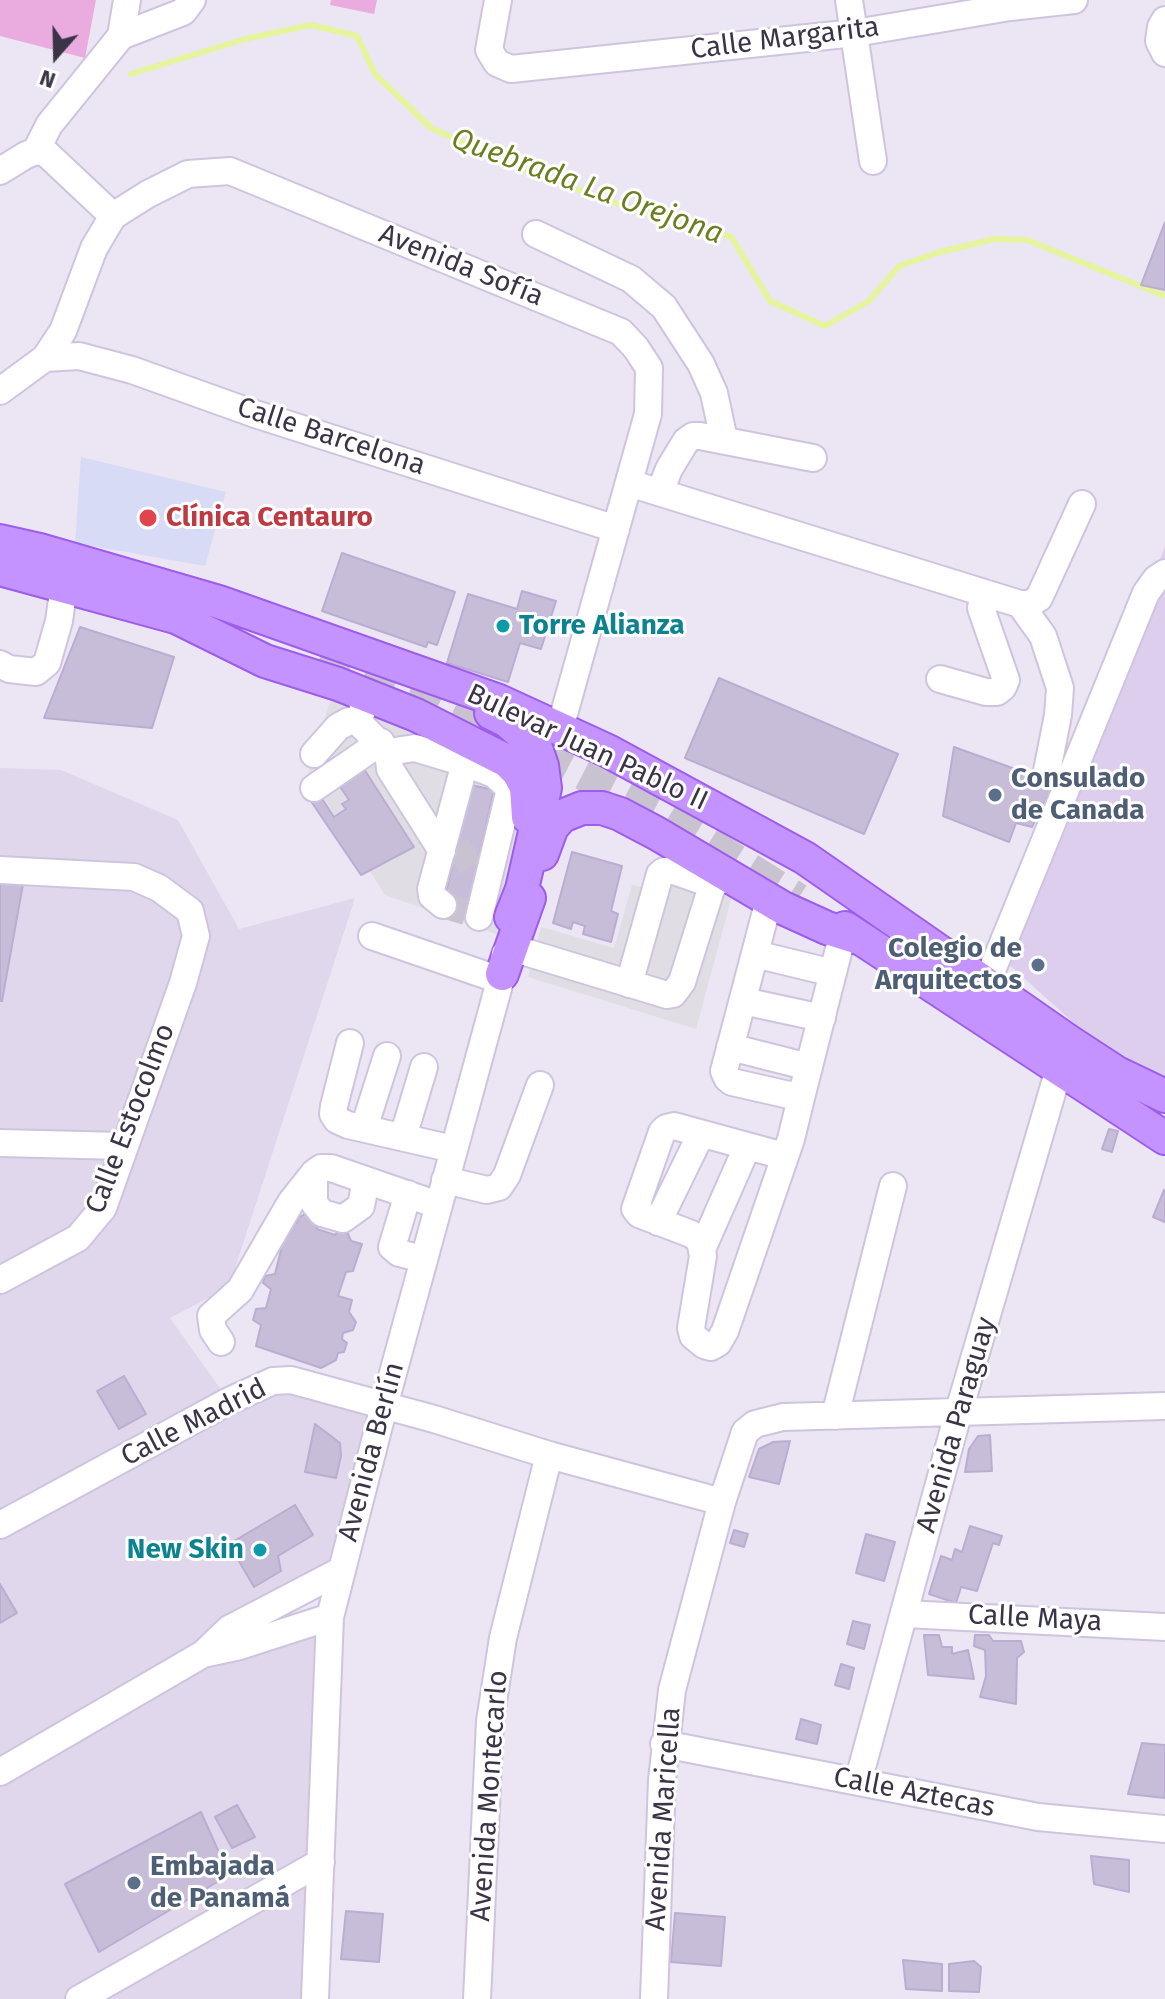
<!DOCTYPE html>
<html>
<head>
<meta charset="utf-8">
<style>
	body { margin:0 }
	#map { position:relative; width:1165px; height:1999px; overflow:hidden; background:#ece5f4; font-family:"Fira Sans",sans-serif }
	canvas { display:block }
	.north { position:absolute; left:16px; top:16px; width:80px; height:80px; -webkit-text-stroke:6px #fff; paint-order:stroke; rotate:200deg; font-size:22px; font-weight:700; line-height:32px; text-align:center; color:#3b3447 }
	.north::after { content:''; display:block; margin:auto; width:28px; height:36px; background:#3b3447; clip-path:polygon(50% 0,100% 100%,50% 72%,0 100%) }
</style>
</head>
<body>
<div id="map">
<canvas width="1165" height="1999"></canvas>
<div class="north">N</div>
</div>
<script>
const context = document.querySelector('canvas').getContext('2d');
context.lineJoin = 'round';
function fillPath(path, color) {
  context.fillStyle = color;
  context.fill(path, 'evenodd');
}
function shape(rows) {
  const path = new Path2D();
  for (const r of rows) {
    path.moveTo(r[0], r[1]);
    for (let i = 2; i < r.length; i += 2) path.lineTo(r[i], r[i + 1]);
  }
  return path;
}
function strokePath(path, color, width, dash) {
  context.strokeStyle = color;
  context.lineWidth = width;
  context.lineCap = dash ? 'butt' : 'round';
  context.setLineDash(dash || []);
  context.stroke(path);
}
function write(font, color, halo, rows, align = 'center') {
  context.font = font + ' "Fira Sans",sans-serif';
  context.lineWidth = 6;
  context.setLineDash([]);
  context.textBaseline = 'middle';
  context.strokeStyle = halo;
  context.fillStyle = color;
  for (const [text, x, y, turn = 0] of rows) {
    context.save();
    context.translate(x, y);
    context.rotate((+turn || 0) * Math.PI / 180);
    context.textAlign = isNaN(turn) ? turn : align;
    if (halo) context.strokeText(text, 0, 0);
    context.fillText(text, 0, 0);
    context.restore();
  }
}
fillPath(shape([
	[0,768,61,770,178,820,239,929,355,898,229,1287,170,1318,229,1401,273,1381,384,1406,342,1570,230,1629,330,1617,315,1999,0,1999]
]), '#e0d7ec');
fillPath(shape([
	[1165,547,1165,1085,1096,1043,995,952]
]), '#ddceee');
fillPath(shape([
	[81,457,226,492,205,566,75,543]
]), '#d8dbf5');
fillPath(shape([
	[0,0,96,0,85,58,0,36],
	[331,0,377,0,374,14,330,5]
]), '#eaacde');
fillPath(shape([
	[332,695,501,767,522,807,499,935,385,895,308,773],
	[683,866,732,896,696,1029,528,977,541,927,614,948,632,885,651,889]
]), '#e0dee4');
strokePath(shape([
	[131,74,245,39,311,25,357,36,375,74,431,128,529,172,626,207,694,221,732,238,770,301,825,326,869,301,899,266,940,252,995,239,1027,240,1165,296]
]), '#e6f49e', 6);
const building = shape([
	[1165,222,1165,290,1141,285,1165,222],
	[342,553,455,592,437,645,428,642,426,647,322,611,342,553],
	[522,591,556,601,541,649,520,643,508,682,447,663,468,594,517,609,522,591],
	[80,627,174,657,152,728,44,718,80,627],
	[719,678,898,754,864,834,685,758,719,678],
	[954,747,1054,783,1032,827,1016,823,1009,842,943,816,954,747],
	[364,769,414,847,361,875,304,791,313,785,334,817,346,809,342,804,349,800,339,785,364,769],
	[471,785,494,790,466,915,442,910,471,785],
	[572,852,622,866,611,911,618,914,611,942,583,934,585,926,573,922,571,929,553,923,572,852],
	[0,883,23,884,2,1001,0,1001,0,883],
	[1109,1129,1118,1131,1112,1152,1102,1149,1109,1129],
	[1164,1190,1165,1190,1165,1222,1153,1217,1164,1190],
	[305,1214,314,1217,318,1224,317,1229,335,1235,340,1228,346,1229,351,1241,362,1244,353,1271,346,1272,338,1296,352,1300,349,1312,356,1322,353,1330,343,1333,342,1339,347,1343,344,1352,338,1353,336,1360,321,1368,256,1346,261,1325,253,1320,256,1309,266,1308,271,1289,263,1283,265,1276,275,1274,281,1250,278,1249,290,1220,297,1223,298,1218,305,1214],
	[124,1376,146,1414,119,1429,97,1391,124,1376],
	[315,1424,340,1443,341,1456,336,1478,305,1472,315,1424],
	[990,1435,992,1471,965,1472,969,1449,978,1436,990,1435],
	[790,1441,779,1484,749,1477,759,1449,773,1442,790,1441],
	[295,1505,313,1535,278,1556,281,1571,254,1587,229,1544,295,1505],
	[970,1526,1002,1536,999,1545,993,1543,977,1591,961,1587,956,1603,929,1594,941,1556,952,1560,955,1549,962,1552,970,1526],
	[734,1530,748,1534,744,1547,730,1543,734,1530],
	[866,1534,895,1542,884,1581,856,1573,866,1534],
	[0,1584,17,1613,0,1623,0,1584],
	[853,1621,870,1625,864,1649,847,1644,853,1621],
	[924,1635,939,1635,942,1647,952,1647,952,1654,968,1650,974,1679,928,1675,924,1635],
	[975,1635,989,1635,993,1641,1021,1641,1024,1652,1017,1658,1016,1704,980,1697,986,1676,985,1650,974,1646,975,1635],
	[841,1664,854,1668,849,1689,835,1685,841,1664],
	[801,1719,821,1725,817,1744,796,1739,801,1719],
	[1142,1743,1165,1745,1165,1798,1128,1794,1142,1743],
	[237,1805,255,1837,232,1848,215,1817,237,1805],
	[201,1812,229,1875,99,1952,65,1884,201,1812],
	[1091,1856,1129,1860,1129,1892,1094,1884,1091,1856],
	[346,1911,383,1914,379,1962,341,1959,346,1911],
	[675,1913,725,1917,721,1966,671,1962,675,1913],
	[903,1960,942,1964,942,1991,906,1989,903,1960],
	[974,1961,981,1967,979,1992,949,1991,949,1964,974,1961]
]);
fillPath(building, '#c7bdd9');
strokePath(building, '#baadd1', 2);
strokePath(shape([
	[453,863,481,846],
	[443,905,466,912]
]), '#c9c2d1', 26, [26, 13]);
strokePath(shape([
	[318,663,423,695,515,739,668,818,798,899]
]), '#c9c2d1', 32, [32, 16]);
const minor = shape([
	[498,0,489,50,497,63,511,69,855,33,1010,7,1074,0],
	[849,0,873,161],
	[1165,20,1161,27,1159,41,1165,53],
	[121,36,127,0],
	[36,151,49,125,121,36,183,12,192,0],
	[0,171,26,155,36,151,46,153,113,216],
	[536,234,631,279,664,307,701,364,714,393,724,440],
	[45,358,79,356,132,370,255,414,616,529],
	[0,391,45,358,63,331,94,248,113,216,148,194,188,174,230,171,621,332,636,348,649,368,648,414,560,728],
	[629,483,1020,604,1030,604,1039,598,1082,504],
	[660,492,669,469,686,441,693,436,700,436,813,458],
	[1020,604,1043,636,1060,688,1058,715,1047,771],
	[0,664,9,669,36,672,47,663,59,621,64,586],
	[940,679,986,692,997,692,1003,687,1006,680,981,608,984,593],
	[368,695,358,722,388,752,390,769,442,851],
	[388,752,415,748,465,763,494,774,508,787,509,793,479,917],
	[314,754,338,727,349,721,358,722],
	[314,788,381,742],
	[0,870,134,877,159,888,190,911,196,936,183,983,103,1208,78,1238,0,1280],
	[769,900,724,1071,727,1078,732,1082,789,1095,798,1094,803,1090,843,933],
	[443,905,432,896,431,889,465,763],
	[372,936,500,980],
	[512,948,667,995,673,994,682,982,717,870],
	[755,954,833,973],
	[629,984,660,874,664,871,674,871,714,885],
	[986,985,1146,593,1156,579,1165,573],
	[743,1001,822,1018],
	[350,1043,334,1106,333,1114,337,1120,348,1125,453,1149],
	[730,1047,809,1067],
	[364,1128,387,1056],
	[403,1137,424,1067],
	[0,1143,123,1146],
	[784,1156,674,1126,666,1128,662,1132,635,1209,639,1214,691,1234,700,1240,703,1256,691,1328,693,1336,704,1345,711,1347,718,1343,725,1331,791,1139,803,1090],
	[314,1173,314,1203,322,1213,343,1219,361,1206,366,1180],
	[445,1180,487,1190,499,1187,507,1175,540,1085],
	[408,1194,392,1247,399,1253,423,1259],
	[658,1222,701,1134],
	[703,1247,747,1147],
	[221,1342,213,1330,211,1316,240,1290,291,1202,314,1173,321,1168,331,1168,438,1205],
	[835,1416,893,1186],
	[0,1525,229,1401,273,1381,291,1380,434,1419,549,1455,722,1502],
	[905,1614,1165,1627],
	[203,1654,240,1646,330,1617],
	[664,1744,1038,1817,1165,1829],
	[0,1772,203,1654,229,1629,342,1570],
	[858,1782,958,1414,1059,1069],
	[79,1999,321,1862],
	[315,1999,330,1617,384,1406,502,974,505,954],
	[477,1999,490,1721,503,1638,549,1455],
	[654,1999,662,1780,672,1690,722,1502,745,1432,755,1424,783,1417,1165,1406]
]);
const major = shape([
	[0,541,40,550,219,602,499,701,608,751,805,858,1068,1041,1117,1073,1165,1096],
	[0,569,190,621],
	[172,615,265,661,338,684,416,715,507,761,518,772,526,787,528,817],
	[491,713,507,721,535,745,542,766,545,788,522,889,511,917],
	[542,854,552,827,562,816,582,808,602,808,620,814,656,833,783,908,827,928,862,939],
	[845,928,1165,1138],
	[502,974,529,898]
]);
strokePath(minor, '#cfc4de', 30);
strokePath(major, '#9d5dea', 36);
strokePath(minor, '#fff', 26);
strokePath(major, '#c593ff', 32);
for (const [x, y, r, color] of [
	[148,518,10,"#e0444e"],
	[503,626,8,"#0f9aa8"],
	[995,795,8,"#5c6f8a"],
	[1038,965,8,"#5c6f8a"],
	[260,1550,8,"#0f9aa8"],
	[134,1883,8,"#5c6f8a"]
]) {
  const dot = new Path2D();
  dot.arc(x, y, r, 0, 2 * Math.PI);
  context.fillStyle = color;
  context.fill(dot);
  strokePath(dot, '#fff', 3);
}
write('28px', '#3b3447', '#fff', [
	["Calle Margarita",785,39,-7],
	["Avenida Sofía",461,266,22],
	["Calle Barcelona",331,437,18],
	["Bulevar Juan Pablo II",587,748,25],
	["Calle Estocolmo",131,1119,-69],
	["Calle Madrid",194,1423,-27],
	["Avenida Paraguay",957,1425,-74],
	["Avenida Berlín",372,1452,-75],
	["Calle Maya",1035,1619,3],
	["Calle Aztecas",914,1793,11],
	["Avenida Montecarlo",490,1796,-86],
	["Avenida Maricella",664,1819,-86]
]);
write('bold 28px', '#be3a42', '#fff', [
	["Clínica Centauro",166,518]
], 'left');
write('bold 28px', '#0d838f', '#fff', [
	["Torre Alianza",519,626],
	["New Skin",244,1550,"right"]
], 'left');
write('bold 28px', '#4e5e75', '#fff', [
	["Consulado",1011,779],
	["de Canada",1011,811],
	["Colegio de",1022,949,"right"],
	["Arquitectos",1022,981,"right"],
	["Embajada",150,1867],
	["de Panamá",150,1899]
], 'left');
write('italic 30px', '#6d7e20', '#fff', [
	["Quebrada La Orejona",587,187,20]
]);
</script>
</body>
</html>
